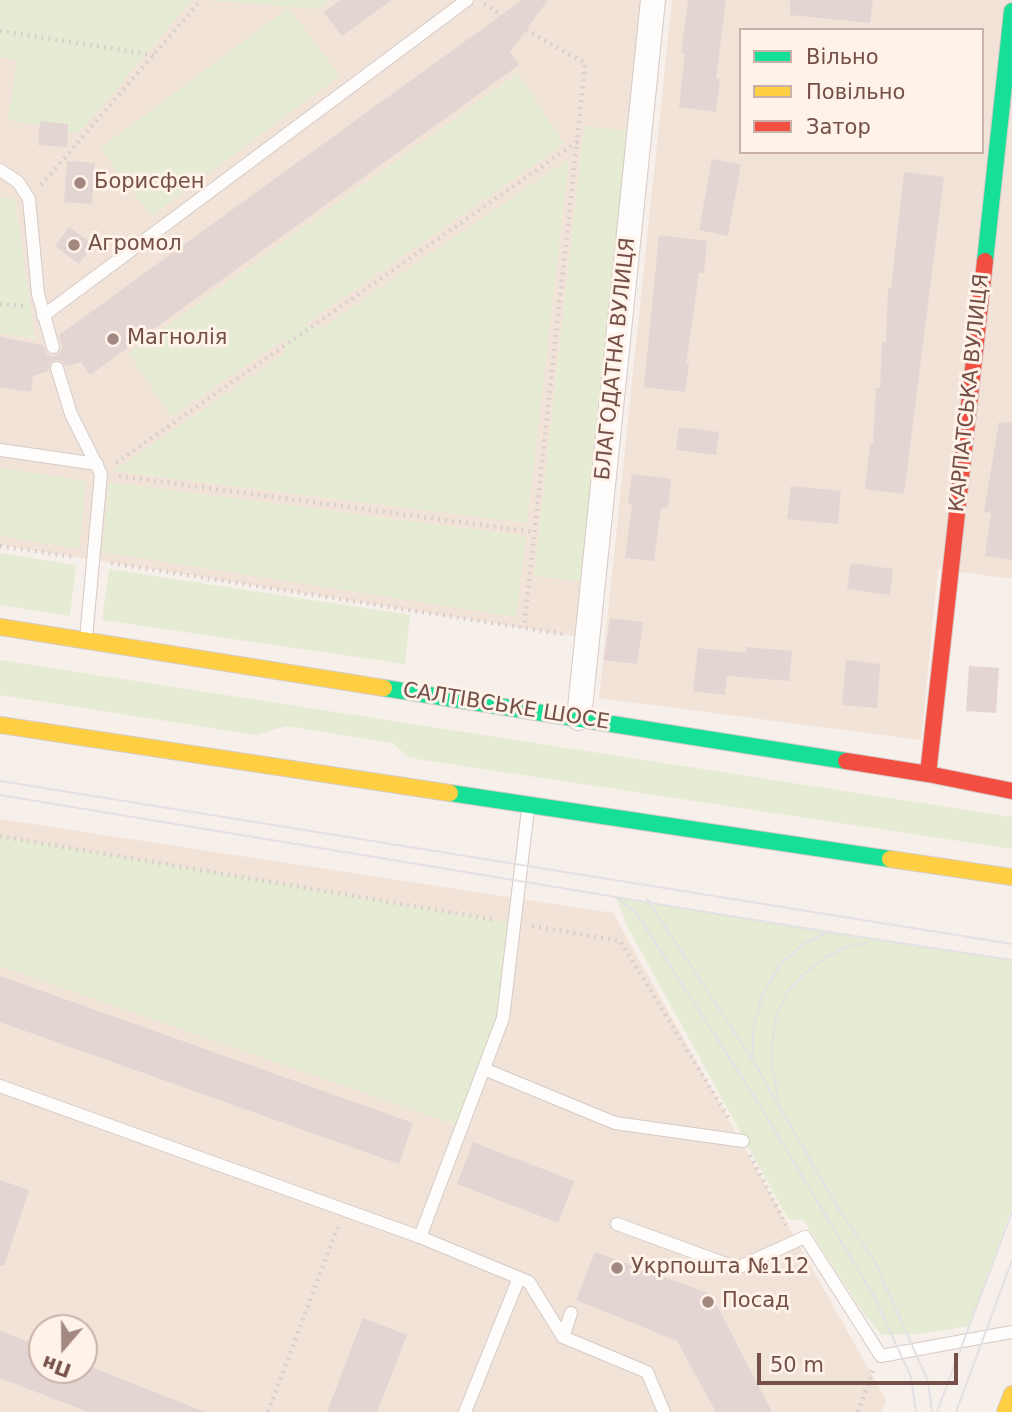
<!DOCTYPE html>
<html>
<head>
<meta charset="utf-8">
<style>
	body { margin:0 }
	#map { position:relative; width:1012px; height:1412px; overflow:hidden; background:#f7efe9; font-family:"DejaVu Sans",sans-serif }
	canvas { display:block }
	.legend { position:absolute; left:739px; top:28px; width:245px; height:126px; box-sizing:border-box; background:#fff2e9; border:2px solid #c8b1a9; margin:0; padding:9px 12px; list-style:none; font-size:21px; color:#755048 }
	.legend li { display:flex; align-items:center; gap:14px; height:35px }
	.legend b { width:35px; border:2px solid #c8b1a9 }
	.north { position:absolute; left:28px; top:1314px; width:70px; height:70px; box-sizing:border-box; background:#fff2e9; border:2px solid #c8b1a9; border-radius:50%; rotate:200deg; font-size:19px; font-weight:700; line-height:28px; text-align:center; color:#755048 }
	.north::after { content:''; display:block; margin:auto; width:24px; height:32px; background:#a28880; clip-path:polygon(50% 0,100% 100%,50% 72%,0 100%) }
	.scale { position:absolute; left:757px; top:1353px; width:201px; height:32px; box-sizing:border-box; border:4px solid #755048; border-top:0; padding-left:9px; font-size:21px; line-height:24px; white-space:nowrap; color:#755048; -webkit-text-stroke:5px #fff2e9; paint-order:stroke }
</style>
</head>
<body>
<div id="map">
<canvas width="1012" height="1412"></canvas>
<ul class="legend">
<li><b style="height:9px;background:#16e098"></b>Вільно</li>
<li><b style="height:9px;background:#ffcf43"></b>Повільно</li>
<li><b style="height:9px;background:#f24e42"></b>Затор</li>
</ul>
<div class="north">Пн</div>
<div class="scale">50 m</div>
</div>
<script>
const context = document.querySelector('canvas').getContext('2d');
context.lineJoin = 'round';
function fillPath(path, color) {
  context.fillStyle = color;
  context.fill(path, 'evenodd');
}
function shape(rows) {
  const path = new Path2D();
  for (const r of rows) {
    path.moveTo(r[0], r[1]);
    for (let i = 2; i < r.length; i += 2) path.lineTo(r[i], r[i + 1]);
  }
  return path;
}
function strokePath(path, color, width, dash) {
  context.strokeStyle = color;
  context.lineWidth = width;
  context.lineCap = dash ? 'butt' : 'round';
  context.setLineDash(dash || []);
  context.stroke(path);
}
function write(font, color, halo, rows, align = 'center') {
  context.font = font + ' "DejaVu Sans",sans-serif';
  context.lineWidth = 6;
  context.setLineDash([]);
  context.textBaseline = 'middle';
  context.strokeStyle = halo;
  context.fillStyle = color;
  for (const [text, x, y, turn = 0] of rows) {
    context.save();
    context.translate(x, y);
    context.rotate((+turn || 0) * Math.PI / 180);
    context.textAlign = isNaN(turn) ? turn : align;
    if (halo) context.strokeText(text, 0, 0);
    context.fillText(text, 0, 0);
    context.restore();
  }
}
fillPath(shape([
	[0,0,653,0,587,638,0,545],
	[672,0,1012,0,1012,579,938,569,921,740,599,698],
	[741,30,982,30,982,152,741,152],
	[0,819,613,913,886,1400,882,1412,0,1412],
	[42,1328,84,1328,84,1370,42,1370]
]), '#f2e3d9');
fillPath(shape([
	[0,0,192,0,79,133,8,120,17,60,0,57],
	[203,0,331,0,319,9],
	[289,8,340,76,151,216,100,148],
	[518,73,564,144,304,325,323,327,569,159,527,523,113,471,284,354,286,338,171,417,129,353],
	[584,126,630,131,585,582,534,576],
	[0,197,15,199,35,339,0,333],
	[0,468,86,481,79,549,0,536],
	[109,482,526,536,516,617,102,552],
	[0,553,76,565,70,616,0,605],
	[109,569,410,615,405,664,102,620],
	[0,660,1012,817,1012,849,410,758,392,743,286,726,256,735,0,695],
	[0,836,513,923,503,1018,462,1127,0,966],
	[616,897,1012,960,1012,1207,970,1326,919,1334,882,1335,862,1311,803,1220,788,1219,626,924]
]), '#e6ecd3');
fillPath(shape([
	[341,0,392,0,342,36,324,12],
	[522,0,548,0,510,52,519,65,90,375,81,362,66,366,62,361,55,360,50,363,49,371,33,376,31,392,0,387,0,337,43,345,47,354,52,356,59,354,62,348,59,335],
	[688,0,726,0,716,79,720,79,716,112,679,107,685,53,681,53],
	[790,0,873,0,870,23,790,15],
	[40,121,68,124,67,147,38,145],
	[712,159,741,164,728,236,699,230],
	[67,161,95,163,92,204,64,202],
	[904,172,944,177,904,494,865,489,870,443,873,444,876,388,880,388,882,342,886,342,888,288,891,288],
	[69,227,93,244,79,264,55,246],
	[659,235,707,241,704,273,699,273,686,364,689,364,685,392,644,387],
	[999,422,1012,423,1012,560,985,556,991,513,984,512],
	[679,427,719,432,716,455,676,450],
	[632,474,671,479,668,508,661,507,654,561,625,558,632,504,628,503],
	[791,486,841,491,838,524,787,519],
	[851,563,893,569,890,595,847,589],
	[610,618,643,622,637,664,604,660],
	[747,647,792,651,789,681,727,676,725,695,693,691,698,648,746,653],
	[846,660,880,664,877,708,842,705],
	[969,666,999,668,996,713,966,711],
	[0,976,413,1123,399,1164,0,1022],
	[473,1142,574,1181,558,1223,457,1184],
	[0,1180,29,1190,4,1266,0,1265],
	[595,1252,711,1294,772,1412,716,1412,677,1341,576,1300],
	[363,1318,407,1335,377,1412,327,1412],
	[0,1331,42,1347,42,1370,84,1370,84,1364,205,1412,88,1412,0,1378]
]), '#e3d5d1');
const lane = shape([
	[0,170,18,182,29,199,38,294,53,347],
	[43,316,467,0],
	[57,368,71,414,101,474,86,638],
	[0,450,97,464],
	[528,809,503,1018,420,1237,529,1282,563,1337],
	[484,1069,615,1123,743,1141],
	[0,1086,420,1237],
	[617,1224,737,1268,805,1237,881,1356,1012,1332],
	[571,1313,563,1337,647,1372,664,1412],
	[465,1412,519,1278]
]);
const street = shape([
	[579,718,653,0]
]);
const fast = shape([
	[985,261,1012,11],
	[384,688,846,761],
	[450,793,890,859]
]);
const slow = shape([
	[0,627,384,688],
	[0,725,450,793],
	[890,859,1012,877],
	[1005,1412,1012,1394]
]);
const jam = shape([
	[846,761,928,774,1012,791],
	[928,774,985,261]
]);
strokePath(lane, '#d5cac6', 14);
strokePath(street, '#d5cac6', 26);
strokePath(fast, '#d6cac6', 18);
strokePath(slow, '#d6cac6', 18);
strokePath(jam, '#d6cac6', 18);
strokePath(shape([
	[484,4,502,15],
	[526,30,585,63,577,142],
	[0,31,154,55],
	[41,185,201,0],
	[0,304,24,306],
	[116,463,577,142,524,628],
	[119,476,534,532],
	[0,546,75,557],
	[111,563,563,634],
	[0,836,496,920],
	[532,926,620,941,730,1120],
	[750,1155,786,1225],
	[268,1412,338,1226],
	[858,1412,873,1370]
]), '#dacfcc', 4.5, [2, 5]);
strokePath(lane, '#fefdfc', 12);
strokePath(street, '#fefdfc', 24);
strokePath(fast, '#16e098', 16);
strokePath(slow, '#ffcf43', 16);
strokePath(jam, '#f24e42', 16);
strokePath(shape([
	[0,781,1012,944],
	[0,795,827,932,1012,960],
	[616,897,637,914,759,1104,874,1296,911,1377,916,1412],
	[647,899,752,1059,839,1210,874,1260,928,1381,932,1412],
	[752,1060,754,1023,763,994,780,965,803,944,829,931],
	[778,1096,771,1060,775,1021,786,993,804,974,826,957,852,945,867,943],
	[937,1412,1012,1212],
	[956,1412,1012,1260]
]), '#e3e1e4', 2);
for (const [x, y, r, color] of [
	[80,183,7,"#a28880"],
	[74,245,7,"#a28880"],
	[113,339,7,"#a28880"],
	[617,1268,7,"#a28880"],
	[708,1302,7,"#a28880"]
]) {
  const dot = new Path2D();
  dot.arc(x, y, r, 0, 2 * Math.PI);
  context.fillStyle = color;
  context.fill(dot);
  strokePath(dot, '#fff2e9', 2.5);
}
write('21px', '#755048', '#fff2e9', [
	["Борисфен",94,183],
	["Агромол",88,245],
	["Магнолія",127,339],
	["Укрпошта №112",631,1268],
	["Посад",722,1302]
], 'left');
write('21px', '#755048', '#fff2e9', [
	["БЛАГОДАТНА ВУЛИЦЯ",616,359,-84],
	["КАРПАТСЬКА ВУЛИЦЯ",970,393,-84],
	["САЛТІВСЬКЕ ШОСЕ",506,707,9]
]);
</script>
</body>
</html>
